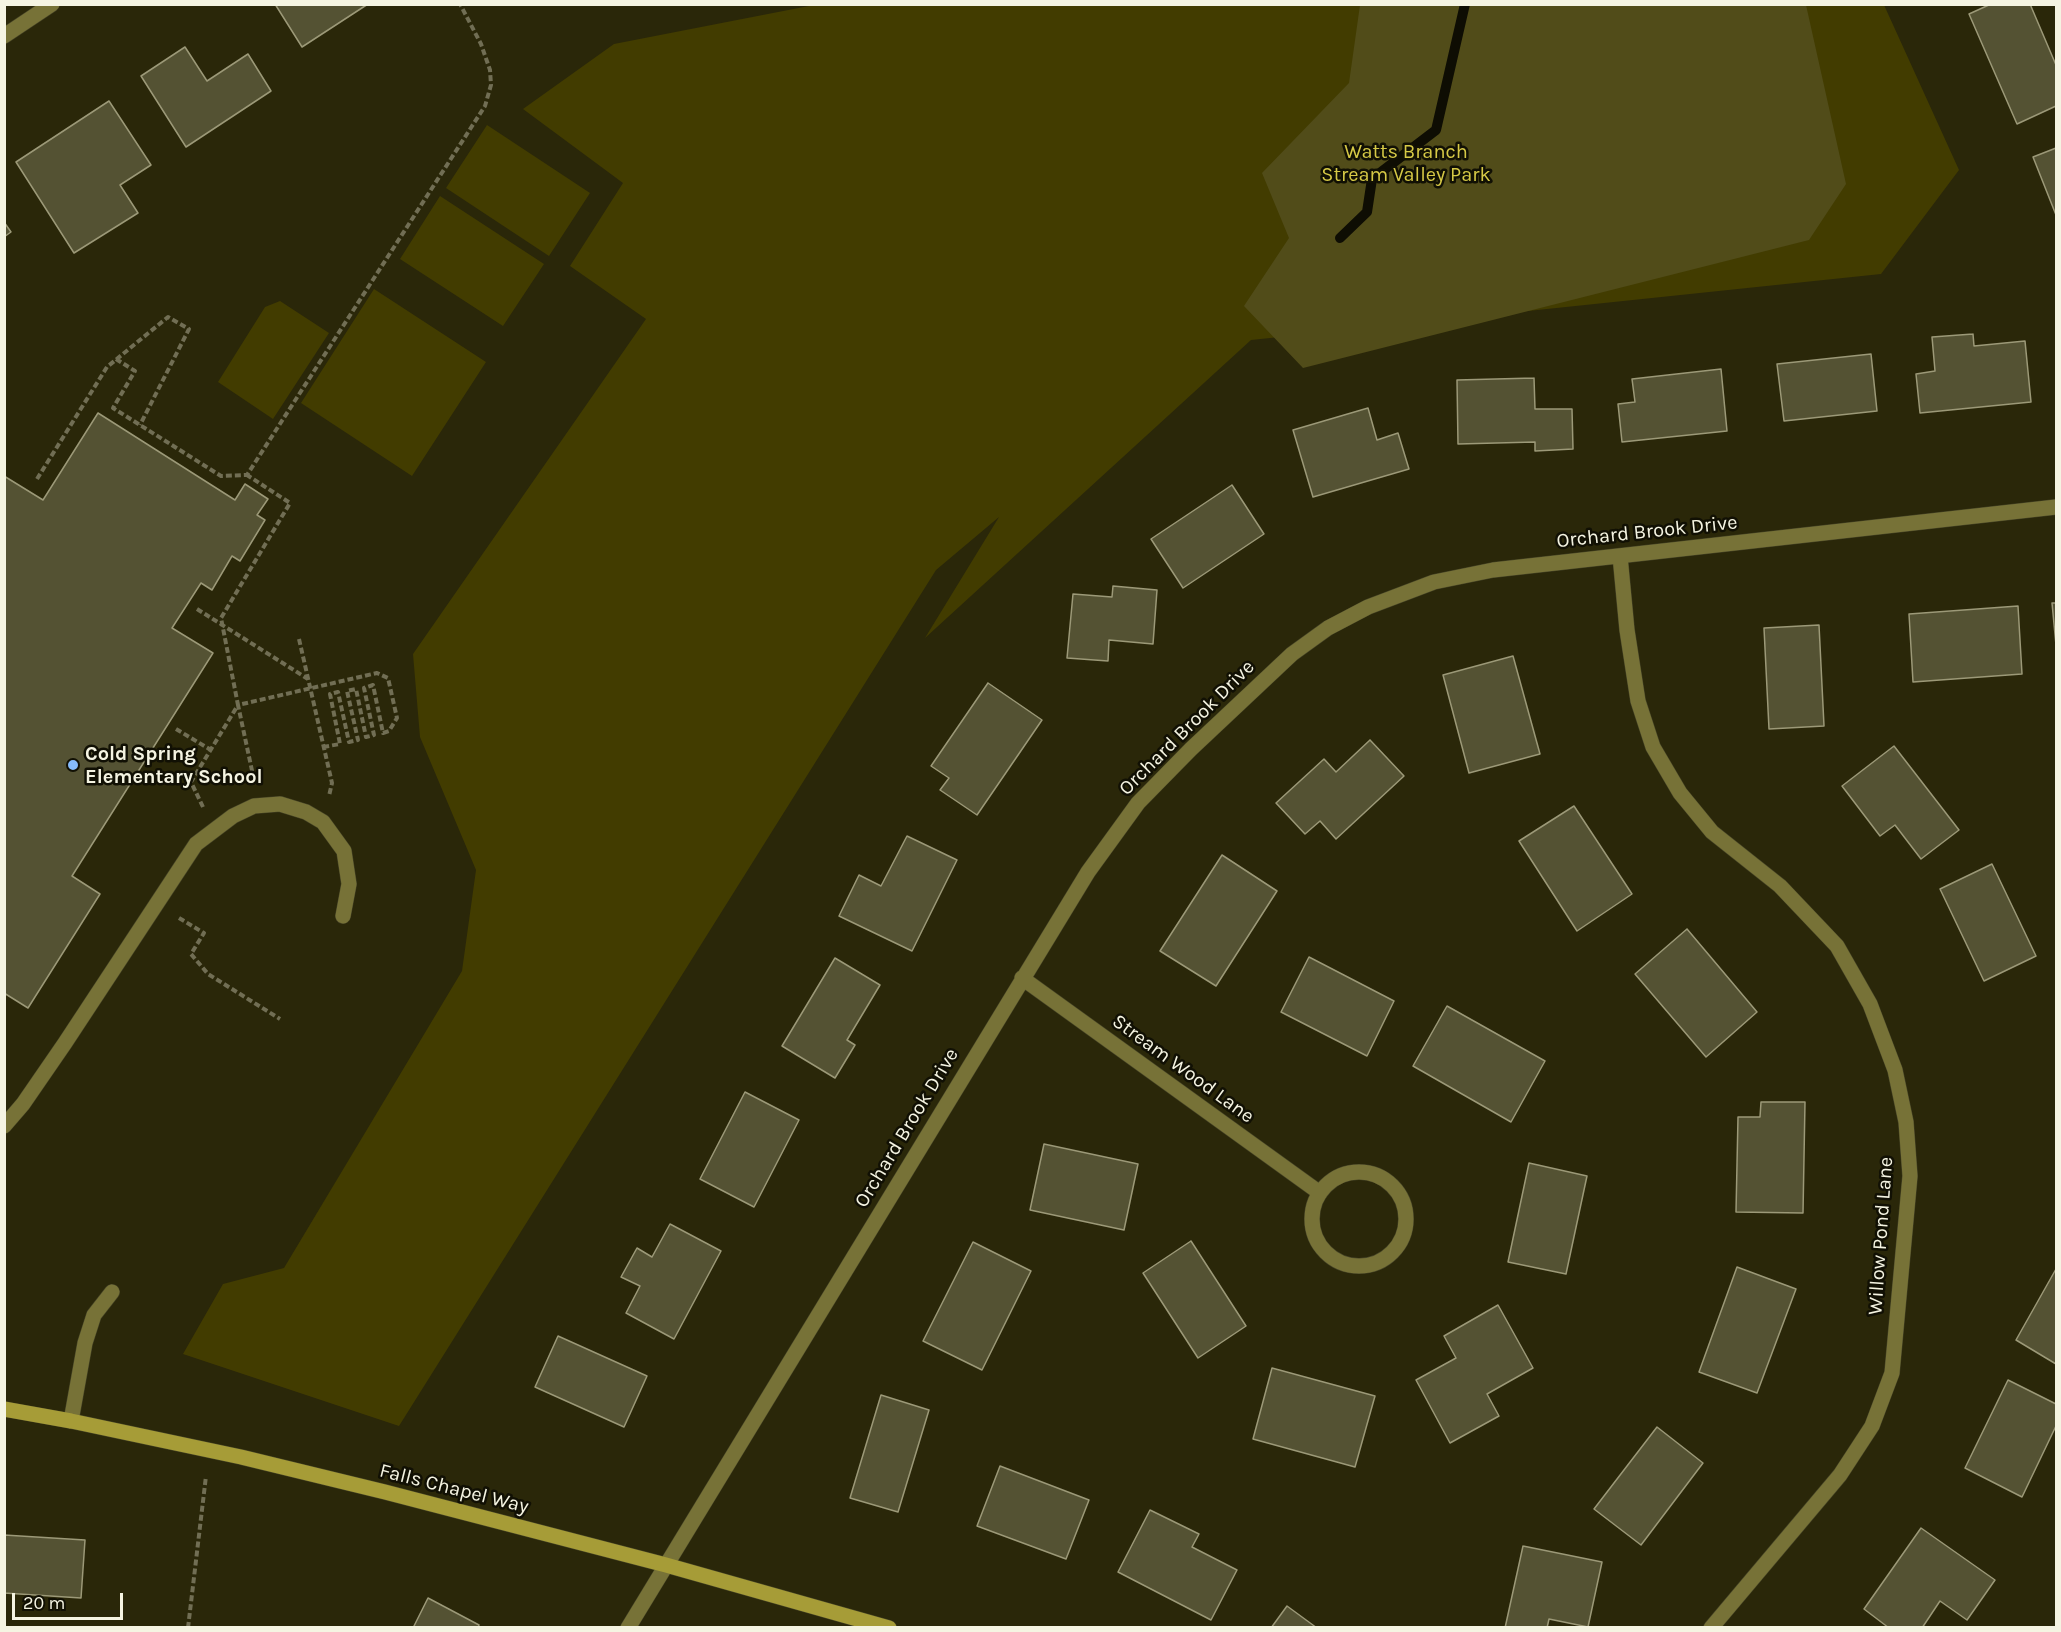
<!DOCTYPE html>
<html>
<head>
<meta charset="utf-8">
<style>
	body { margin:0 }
	#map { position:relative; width:2061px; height:1632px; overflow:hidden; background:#2a2709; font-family:Karla,sans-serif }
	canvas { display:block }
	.frame { position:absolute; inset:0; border:6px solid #f5f4e2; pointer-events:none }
	.scale { position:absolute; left:12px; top:1593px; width:111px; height:27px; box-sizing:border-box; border:3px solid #f5f4e2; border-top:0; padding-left:8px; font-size:18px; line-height:21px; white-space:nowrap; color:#f5f4e2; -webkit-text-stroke:4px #111004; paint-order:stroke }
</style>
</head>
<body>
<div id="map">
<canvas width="2061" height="1632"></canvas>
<div class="frame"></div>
<div class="scale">20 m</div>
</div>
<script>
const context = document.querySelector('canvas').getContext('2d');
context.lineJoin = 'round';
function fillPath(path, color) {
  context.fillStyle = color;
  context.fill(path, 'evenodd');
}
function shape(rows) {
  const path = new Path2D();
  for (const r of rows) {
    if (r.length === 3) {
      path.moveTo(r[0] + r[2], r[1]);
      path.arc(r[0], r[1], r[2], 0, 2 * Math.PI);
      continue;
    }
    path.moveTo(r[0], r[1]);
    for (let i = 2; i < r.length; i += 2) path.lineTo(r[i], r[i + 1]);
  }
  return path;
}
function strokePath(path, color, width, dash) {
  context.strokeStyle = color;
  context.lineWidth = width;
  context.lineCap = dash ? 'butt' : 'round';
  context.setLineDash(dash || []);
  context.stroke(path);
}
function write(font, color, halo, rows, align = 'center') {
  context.font = font + ' Karla,sans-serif';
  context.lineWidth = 5;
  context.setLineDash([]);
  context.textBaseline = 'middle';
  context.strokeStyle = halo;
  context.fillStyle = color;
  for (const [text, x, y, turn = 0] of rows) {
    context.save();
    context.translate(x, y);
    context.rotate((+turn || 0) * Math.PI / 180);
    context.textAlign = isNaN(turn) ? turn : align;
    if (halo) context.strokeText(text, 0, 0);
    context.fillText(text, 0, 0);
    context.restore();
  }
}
fillPath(shape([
	[814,5,1884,5,1959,170,1881,274,1251,340,925,638,999,517,936,570,399,1426,183,1354,223,1284,284,1268,462,971,476,870,420,737,413,654,646,319,570,266,623,183,523,109,614,44],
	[487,125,590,193,549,256,446,188],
	[440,196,544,264,503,326,400,259],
	[374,289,486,362,412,476,301,403],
	[280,301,329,333,273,419,218,382,265,307]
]), '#423c00');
fillPath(shape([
	[1360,5,1806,5,1846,184,1809,240,1303,368,1244,306,1289,238,1262,173,1349,83]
]), '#514c19');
strokePath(shape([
	[1340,238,1367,212,1372,179,1436,130,1465,4]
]), '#0e0d03', 10);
const building = shape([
	[275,4,368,4,302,47,275,4],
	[1991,4,2030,4,2056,65,2056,106,2017,124,1969,14,1991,4],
	[185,47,207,81,248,54,271,91,186,147,141,76,185,47],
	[109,101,151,165,120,185,138,213,74,253,16,162,109,101],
	[2056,148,2056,215,2033,157,2056,148],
	[4,222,11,232,4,237,4,222],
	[1973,334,1974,346,2025,341,2031,402,1920,413,1916,374,1935,371,1932,337,1973,334],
	[1871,354,1877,411,1784,421,1777,364,1871,354],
	[1721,369,1727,431,1622,442,1618,404,1635,402,1632,379,1721,369],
	[1534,378,1535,409,1572,409,1573,449,1535,451,1535,442,1458,444,1457,380,1534,378],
	[1368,408,1377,440,1398,433,1409,469,1313,497,1293,430,1368,408],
	[98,413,235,500,245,484,268,499,257,515,265,520,240,561,232,556,212,590,201,583,172,628,213,653,72,876,100,894,28,1008,4,993,4,476,43,500,98,413],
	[1232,485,1264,534,1183,588,1151,539,1232,485],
	[1113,586,1157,590,1153,644,1109,640,1108,661,1067,658,1073,594,1112,597,1113,586],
	[2052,603,2056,603,2056,645,2052,603],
	[2018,606,2022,674,1913,682,1909,614,2018,606],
	[1819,625,1824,726,1769,729,1764,628,1819,625],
	[1513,656,1540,754,1469,773,1443,675,1513,656],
	[988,683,1042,720,977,815,940,790,949,778,931,766,988,683],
	[1370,740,1404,776,1336,839,1320,821,1305,834,1276,803,1324,759,1336,772,1370,740],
	[1894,746,1959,830,1921,859,1895,825,1880,836,1842,786,1894,746],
	[1574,806,1632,894,1577,931,1519,841,1574,806],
	[907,836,957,860,912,951,839,916,859,875,881,886,907,836],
	[1222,855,1277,891,1216,986,1160,951,1222,855],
	[1992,864,2036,956,1984,981,1940,889,1992,864],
	[1687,929,1757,1012,1706,1057,1635,974,1687,929],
	[1309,957,1394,1001,1367,1056,1281,1012,1309,957],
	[835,958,880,985,847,1040,855,1045,835,1078,782,1046,835,958],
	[1447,1006,1545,1061,1511,1122,1413,1066,1447,1006],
	[745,1092,799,1120,754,1207,700,1179,745,1092],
	[1761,1102,1805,1102,1803,1213,1736,1212,1738,1117,1760,1117,1761,1102],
	[1044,1144,1138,1164,1124,1230,1030,1210,1044,1144],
	[1529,1163,1587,1176,1566,1274,1508,1262,1529,1163],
	[670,1224,721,1251,674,1339,626,1313,640,1286,621,1277,637,1248,652,1257,670,1224],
	[1191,1241,1246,1326,1198,1358,1143,1273,1191,1241],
	[973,1242,1031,1271,982,1370,923,1341,973,1242],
	[1737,1267,1796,1289,1757,1393,1699,1372,1737,1267],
	[2056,1269,2056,1364,2016,1340,2056,1269],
	[1498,1305,1533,1368,1487,1394,1499,1416,1450,1443,1416,1380,1456,1358,1444,1336,1498,1305],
	[558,1336,647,1376,624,1427,535,1387,558,1336],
	[1272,1368,1375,1396,1355,1467,1253,1439,1272,1368],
	[2008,1380,2056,1404,2056,1426,2022,1497,1965,1468,2008,1380],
	[881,1395,929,1410,898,1512,850,1498,881,1395],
	[1657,1427,1703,1463,1641,1545,1594,1509,1657,1427],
	[1000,1466,1089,1500,1066,1559,977,1526,1000,1466],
	[1150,1510,1199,1534,1192,1547,1237,1570,1211,1620,1118,1572,1150,1510],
	[1921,1528,1995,1580,1967,1620,1940,1601,1922,1628,1889,1628,1864,1609,1921,1528],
	[4,1535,85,1540,81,1598,4,1593,4,1535],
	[1523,1546,1602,1562,1588,1627,1549,1619,1547,1628,1505,1628,1523,1546],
	[428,1598,479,1625,478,1628,413,1628,428,1598],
	[1287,1606,1317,1628,1271,1628,1287,1606]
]);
fillPath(building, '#545233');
strokePath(building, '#9c9978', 1.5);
const lane = shape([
	[4,1126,23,1104,65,1043,196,844,233,816,254,806,280,804,306,812,323,822,344,851,349,884,343,916],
	[71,1421,85,1343,94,1315,112,1292]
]);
const street = shape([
	[4,36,52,4],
	[1620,556,1627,630,1638,701,1653,747,1680,793,1712,832,1780,886,1837,946,1870,1004,1895,1070,1906,1122,1910,1176,1892,1373,1872,1426,1840,1475,1711,1628],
	[1022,978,1320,1193],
	[1359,1219,47],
	[628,1628,1088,872,1138,803,1191,749,1292,654,1328,628,1368,607,1434,582,1493,570,2056,507]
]);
const secondary = shape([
	[4,1409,71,1421,241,1457,385,1492,666,1565,889,1628]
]);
strokePath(lane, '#464427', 16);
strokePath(street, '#464427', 16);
strokePath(secondary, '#464427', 16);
strokePath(shape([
	[116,359,135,371,113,408,221,476,247,475,485,106,491,85,490,70,481,44,460,4],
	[37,479,107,367,168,317,189,329,140,425],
	[197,609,308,679],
	[299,639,332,783,329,796],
	[176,729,211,750],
	[254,780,238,705,377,673,388,678,397,718,389,731,383,733,373,685,364,688,374,735,366,737,356,689,347,691,358,740,349,742,338,692,330,694,340,744,323,747],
	[203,807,191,782,238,705,221,618,290,503,247,475],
	[179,918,204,933,191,954,208,974,280,1019],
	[188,1628,206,1476]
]), '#716e54', 4, [6, 3]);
strokePath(lane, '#777237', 15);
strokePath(street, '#777237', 15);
strokePath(secondary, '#a69c37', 15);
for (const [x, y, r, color] of [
	[73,765,6,"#86bbfb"]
]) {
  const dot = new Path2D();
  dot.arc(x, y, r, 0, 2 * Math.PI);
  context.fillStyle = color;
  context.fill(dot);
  strokePath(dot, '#111004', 2);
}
write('20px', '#d6c946', '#111004', [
	["Watts Branch",1406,152],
	["Stream Valley Park",1406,175]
]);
write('20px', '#f5f4e2', '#111004', [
	["Orchard Brook Drive",1647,532,-6],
	["Orchard Brook Drive",1187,728,-45],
	["Stream Wood Lane",1183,1069,36],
	["Orchard Brook Drive",907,1128,-59],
	["Willow Pond Lane",1881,1236,-86],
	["Falls Chapel Way",454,1489,14]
]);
write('bold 20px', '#f5f4e2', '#111004', [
	["Cold Spring",85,754],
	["Elementary School",85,777]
], 'left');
</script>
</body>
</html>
